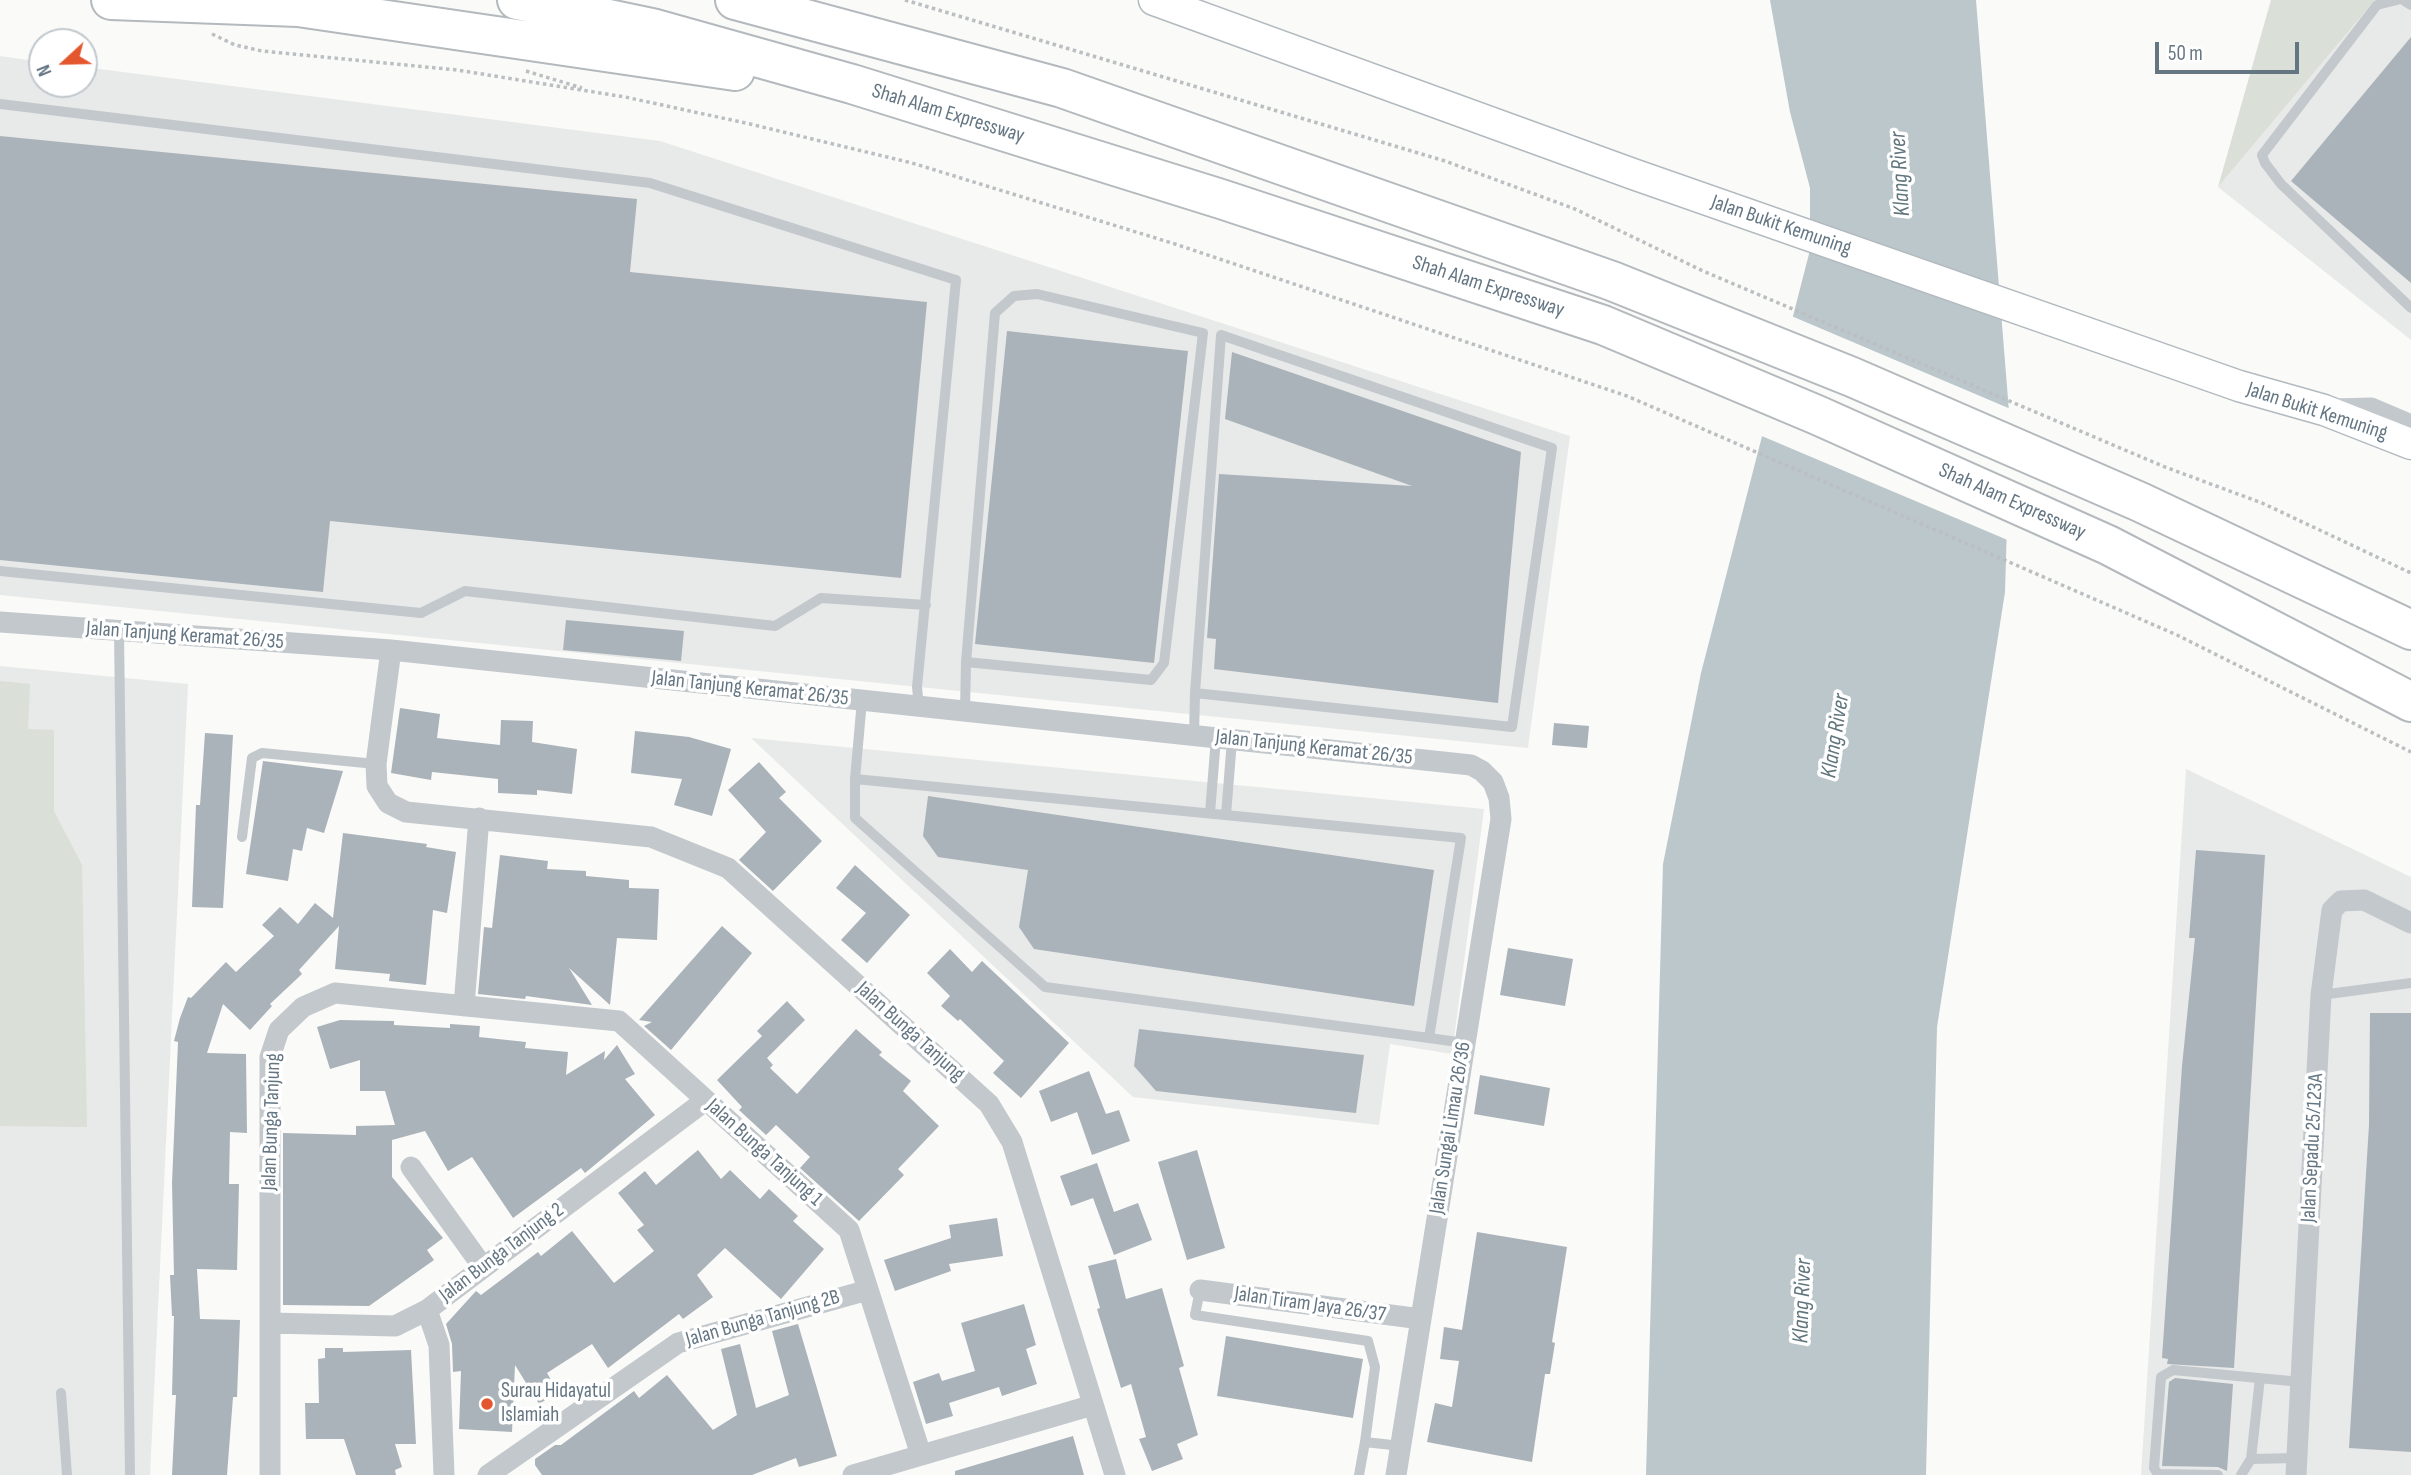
<!DOCTYPE html>
<html>
<head>
<meta charset="utf-8">
<style>
	body { margin:0 }
	#map { position:relative; width:2411px; height:1475px; overflow:hidden; background:#fafaf8; font-family:"Sofia Sans Condensed",sans-serif }
	canvas { display:block }
	.north { position:absolute; left:28px; top:28px; width:70px; height:70px; box-sizing:border-box; background:#fff; border:2px solid #c1c8cd; border-radius:50%; rotate:248deg; font-size:19px; font-weight:700; line-height:28px; text-align:center; color:#657683 }
	.north::after { content:''; display:block; margin:auto; width:24px; height:32px; background:#e4572e; clip-path:polygon(50% 0,100% 100%,50% 72%,0 100%) }
	.scale { position:absolute; left:2155px; top:42px; width:144px; height:32px; box-sizing:border-box; border:4px solid #657683; border-top:0; padding-left:9px; font-size:21px; line-height:24px; white-space:nowrap; color:#657683; -webkit-text-stroke:5px #fff; paint-order:stroke }
</style>
</head>
<body>
<div id="map">
<canvas width="2411" height="1475"></canvas>
<div class="north">N</div>
<div class="scale">50 m</div>
</div>
<script>
const context = document.querySelector('canvas').getContext('2d');
context.lineJoin = 'round';
function fillPath(path, color) {
  context.fillStyle = color;
  context.fill(path, 'evenodd');
}
function shape(rows) {
  const path = new Path2D();
  for (const r of rows) {
    path.moveTo(r[0], r[1]);
    for (let i = 2; i < r.length; i += 2) path.lineTo(r[i], r[i + 1]);
  }
  return path;
}
function strokePath(path, color, width, dash) {
  context.strokeStyle = color;
  context.lineWidth = width;
  context.lineCap = dash ? 'butt' : 'round';
  context.setLineDash(dash || []);
  context.stroke(path);
}
function write(font, color, halo, rows, align = 'center') {
  context.font = font + ' "Sofia Sans Condensed",sans-serif';
  context.lineWidth = 7;
  context.setLineDash([]);
  context.textBaseline = 'middle';
  context.strokeStyle = halo;
  context.fillStyle = color;
  for (const [text, x, y, turn = 0] of rows) {
    context.save();
    context.translate(x, y);
    context.rotate((+turn || 0) * Math.PI / 180);
    context.textAlign = isNaN(turn) ? turn : align;
    if (halo) context.strokeText(text, 0, 0);
    context.fillText(text, 0, 0);
    context.restore();
  }
}
fillPath(shape([
	[2375,0,2411,0,2411,340,2218,187],
	[0,56,42,62,42,84,84,84,84,67,660,141,1570,436,1528,748,0,595],
	[0,666,188,684,150,1475,0,1475],
	[751,738,1484,809,1452,1054,1390,1044,1379,1125,1133,1097],
	[2186,769,2411,877,2411,1475,2141,1475]
]), '#e8e9e9');
fillPath(shape([
	[2271,0,2375,0,2218,187],
	[0,681,30,684,28,729,54,730,54,811,82,865,87,1127,0,1126]
]), '#dadfd7');
fillPath(shape([
	[1770,0,1976,0,2010,424,2005,592,1937,1027,1926,1475,1646,1475,1663,864,1701,673,1810,250,1810,188,1790,112]
]), '#bbc7cb');
fillPath(shape([
	[1789,315,2013,410,2010,541,1757,434]
]), '#fafaf8');
fillPath(shape([
	[2411,37,2411,283,2291,181],
	[0,136,637,199,630,272,927,302,901,578,330,521,323,592,0,560],
	[1007,331,1188,351,1154,663,975,644],
	[1232,352,1521,452,1498,703,1214,669,1216,639,1207,638,1219,474,1412,486,1225,419],
	[566,620,684,631,681,661,563,650],
	[400,708,440,714,437,738,500,745,501,720,533,721,532,742,577,749,572,794,537,790,537,795,498,793,498,779,432,772,431,780,391,773],
	[1554,723,1589,726,1587,748,1552,745],
	[635,731,689,737,731,749,712,816,674,805,682,779,631,773],
	[205,733,233,735,223,908,192,907,196,805,200,805],
	[263,761,343,771,324,833,307,828,302,851,293,849,288,881,246,874],
	[759,762,786,792,779,798,822,841,773,891,739,860,766,832,728,790],
	[928,796,1434,870,1414,1006,1034,949,1019,927,1028,870,938,857,923,836],
	[343,833,427,844,426,847,456,852,447,913,433,910,426,985,389,981,390,974,335,969,339,926,299,970,302,974,270,1004,272,1006,250,1030,223,1004,207,1053,246,1054,247,1133,230,1132,229,1184,239,1184,237,1270,197,1269,200,1319,240,1320,237,1397,233,1397,227,1475,172,1475,176,1395,172,1395,174,1316,172,1316,170,1275,174,1275,172,1183,178,1042,174,1041,180,1018,188,997,191,998,226,962,236,972,274,936,262,925,280,907,298,924,315,903,333,918],
	[2196,850,2265,855,2234,1368,2167,1364,2168,1359,2162,1358,2182,1066,2195,938,2189,938],
	[500,855,548,861,547,869,586,871,586,876,629,880,629,888,659,889,657,940,617,938,610,1005,569,968,592,1005,526,996,525,999,478,994,484,927,492,928],
	[855,865,910,915,867,963,841,940,866,913,836,888],
	[722,926,752,953,671,1050,644,1026,652,1022,639,1020],
	[1508,948,1573,959,1565,1006,1500,995],
	[950,949,972,972,982,961,1069,1043,1021,1098,993,1073,1004,1061,960,1019,958,1021,941,1006,950,996,927,973],
	[787,1001,805,1020,767,1058,773,1065,770,1068,797,1094,856,1029,882,1052,879,1055,911,1081,903,1091,939,1126,898,1169,904,1175,859,1221,800,1168,810,1157,776,1125,766,1135,739,1110,742,1107,717,1080,762,1036,757,1031],
	[2370,1013,2411,1013,2411,1452,2349,1448,2369,1125],
	[340,1020,394,1021,394,1025,450,1028,450,1024,480,1026,479,1037,526,1042,525,1048,568,1052,566,1075,605,1051,604,1060,617,1045,635,1074,625,1079,655,1115,585,1173,581,1168,513,1218,472,1157,448,1171,425,1131,392,1140,392,1177,443,1238,427,1250,434,1260,369,1306,283,1305,283,1133,356,1135,356,1126,395,1125,385,1091,360,1091,360,1060,330,1069,317,1027],
	[1139,1029,1364,1055,1356,1113,1156,1091,1134,1066],
	[1089,1071,1106,1114,1119,1110,1130,1141,1092,1155,1077,1112,1051,1122,1039,1091],
	[1480,1075,1550,1088,1544,1126,1474,1114],
	[698,1150,721,1179,730,1170,760,1199,769,1189,798,1216,793,1221,824,1249,781,1299,725,1248,697,1275,713,1297,683,1319,679,1314,608,1368,592,1344,547,1373,558,1392,539,1404,515,1365,512,1432,459,1429,461,1371,453,1372,452,1344,446,1324,476,1291,481,1295,538,1252,541,1256,572,1231,614,1283,654,1251,637,1230,644,1225,618,1193,645,1171,656,1185],
	[1197,1150,1225,1248,1187,1260,1158,1162],
	[1097,1163,1114,1212,1138,1203,1152,1240,1114,1255,1093,1198,1071,1206,1060,1176],
	[997,1218,1003,1256,949,1264,951,1271,895,1291,884,1260,951,1238,949,1225],
	[1477,1232,1567,1247,1552,1342,1555,1343,1550,1374,1545,1374,1532,1462,1427,1442,1435,1403,1452,1407,1459,1361,1440,1359,1444,1327,1462,1330],
	[1116,1259,1126,1299,1162,1288,1184,1366,1179,1368,1198,1435,1177,1444,1183,1459,1152,1471,1139,1439,1146,1437,1131,1384,1121,1388,1097,1309,1100,1308,1088,1266],
	[1024,1304,1036,1345,1026,1349,1037,1384,1002,1396,999,1387,949,1403,953,1416,926,1424,913,1382,939,1373,942,1381,975,1371,961,1323],
	[798,1324,837,1456,799,1467,796,1458,752,1475,542,1475,535,1465,535,1459,555,1445,561,1445,634,1391,639,1398,667,1375,713,1430,737,1415,721,1349,740,1344,756,1408,789,1395,772,1331],
	[1226,1336,1363,1359,1353,1418,1217,1396],
	[325,1348,343,1348,343,1352,411,1350,416,1444,395,1444,402,1467,395,1470,396,1475,356,1475,344,1439,306,1439,305,1403,319,1403,318,1359,325,1358],
	[2175,1378,2233,1384,2227,1471,2218,1467,2162,1466,2169,1382],
	[1073,1436,1084,1475,955,1475,955,1471]
]), '#aab3b9');
const secondary = shape([
	[1154,0,1633,174,2239,386,2324,410,2411,444]
]);
const highway = shape([
	[111,0,298,7,735,71],
	[517,0,652,28,852,84,1221,199,1603,325,1817,415,2108,545,2411,702],
	[735,0,1062,88,1612,281,1852,377,2140,502,2411,630]
]);
strokePath(secondary, '#b3babf', 33);
strokePath(highway, '#b4b9bd', 42);
strokePath(shape([
	[905,0,1445,161,1575,209,1703,271,2165,467,2262,503,2411,573],
	[212,34,235,45,262,51,457,70,625,97,750,124,912,163,1175,244,1627,396,2177,635,2411,752],
	[526,71,582,88]
]), '#bbbfc2', 3.5, [3.5, 3.5]);
strokePath(shape([
	[2397,0,2377,5,2262,155,2265,163,2281,184,2411,308],
	[2403,0,2411,5],
	[0,104,650,183,956,280,917,687,919,707],
	[1037,294,1203,333,1164,663,1151,680,966,662,995,313,1014,296,1037,294],
	[1221,335,1552,448,1512,727,1195,693,1221,335],
	[0,571,421,613,465,591,775,626,821,598,926,605],
	[119,632,130,1475],
	[965,711,966,662],
	[1194,736,1195,693],
	[855,779,1461,838,1429,1038,1045,987,855,818,855,779],
	[855,779,862,700],
	[1210,813,1216,738],
	[1226,815,1232,740],
	[242,837,252,758,262,753,376,764],
	[2321,995,2411,983],
	[1429,1038,1465,1043],
	[1200,1290,1195,1315,1368,1341,1375,1367,1365,1442],
	[61,1393,67,1475],
	[2251,1459,2260,1378],
	[1359,1475,1365,1442,1401,1446],
	[2218,1475,2158,1474,2154,1468,2161,1377,2173,1370,2301,1382],
	[2241,1475,2251,1459,2297,1458]
]), '#c3c8cc', 10);
strokePath(shape([
	[2334,409,2371,408,2411,425],
	[0,622,391,650,1471,765,1482,771,1493,782,1499,798,1501,819,1396,1475],
	[391,650,376,764,377,786,388,803,406,812,651,837,728,868,989,1104,1012,1142,1115,1475],
	[464,1006,479,818],
	[411,1167,483,1267],
	[1200,1290,1421,1319],
	[427,1310,439,1345,444,1475],
	[270,1323,395,1326,427,1310,706,1100],
	[270,1475,270,1057,279,1030,303,1007,335,993,619,1021,849,1230,921,1455],
	[488,1475,678,1343,868,1290],
	[853,1475,1093,1405],
	[2296,1475,2321,995,2332,910,2341,901,2364,900,2411,923]
]), '#c3c8cc', 21);
strokePath(secondary, '#fff', 30);
strokePath(highway, '#fff', 38);
for (const [x, y, r, color] of [
	[487,1404,7,"#e4572e"]
]) {
  const dot = new Path2D();
  dot.arc(x, y, r, 0, 2 * Math.PI);
  context.fillStyle = color;
  context.fill(dot);
  strokePath(dot, '#fff', 2.5);
}
write('21px', '#657683', '#fff', [
	["Shah Alam Expressway",948,114,17],
	["Jalan Bukit Kemuning",1781,226,19],
	["Shah Alam Expressway",1488,287,18],
	["Jalan Bukit Kemuning",2317,412,18],
	["Shah Alam Expressway",2012,502,24],
	["Jalan Tanjung Keramat 26/35",185,636,4],
	["Jalan Tanjung Keramat 26/35",750,689,6],
	["Jalan Tanjung Keramat 26/35",1314,748,6],
	["Jalan Bunga Tanjung",910,1032,42],
	["Jalan Bunga Tanjung",272,1122,-88],
	["Jalan Sungai Limau 26/36",1451,1128,-81],
	["Jalan Sepadu 25/123A",2313,1148,-87],
	["Jalan Bunga Tanjung 1",764,1153,42],
	["Jalan Bunga Tanjung 2",502,1253,-37],
	["Jalan Tiram Jaya 26/37",1310,1305,8],
	["Jalan Bunga Tanjung 2B",763,1319,-16]
]);
write('21px', '#657683', '#fff', [
	["Surau Hidayatul",501,1392],
	["Islamiah",501,1416]
], 'left');
write('italic 23px', '#60757c', '#fff', [
	["Klang River",1901,174,-93],
	["Klang River",1836,736,-81],
	["Klang River",1803,1301,-88]
]);
</script>
</body>
</html>
